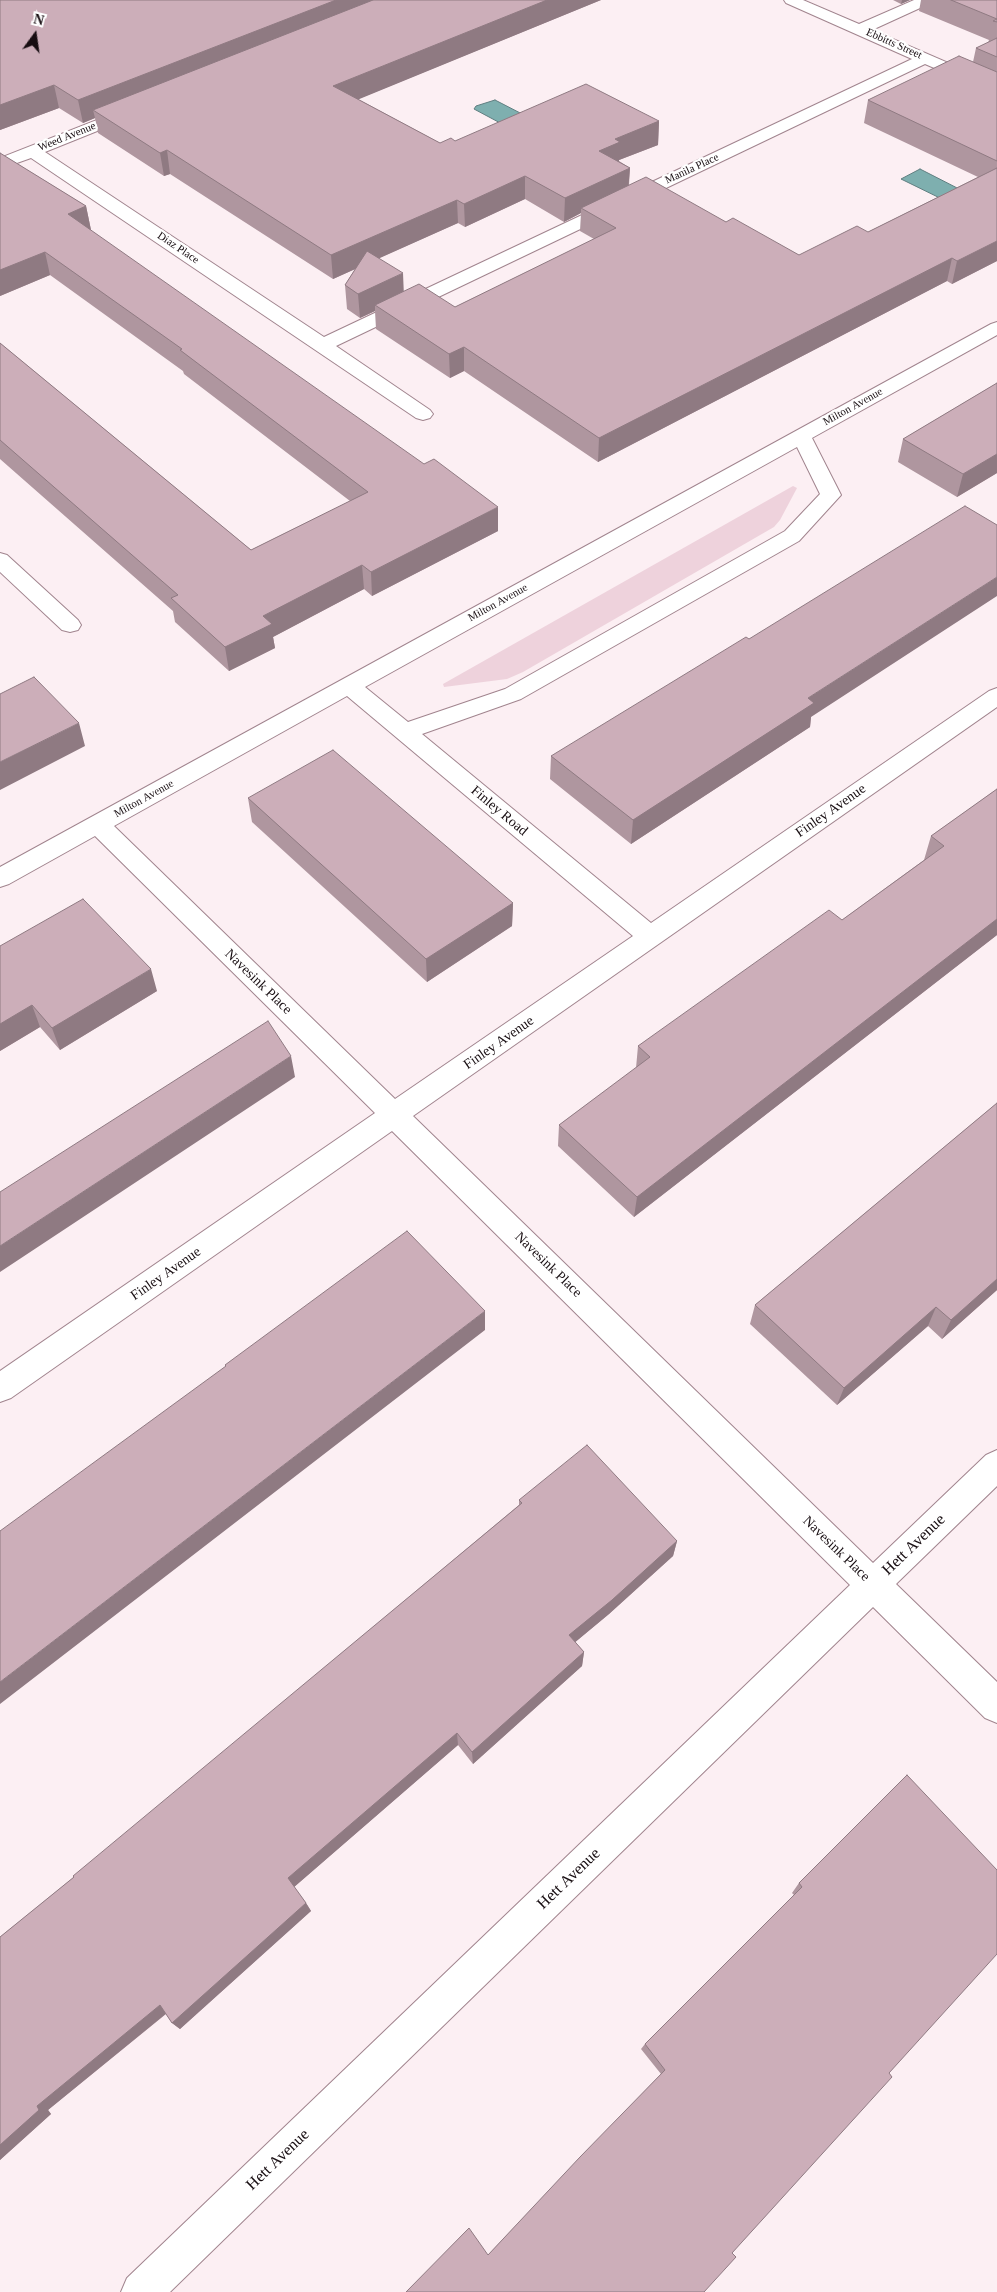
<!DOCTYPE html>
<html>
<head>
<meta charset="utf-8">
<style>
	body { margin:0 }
	#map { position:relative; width:997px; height:2292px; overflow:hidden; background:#fceff3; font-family:Georgia,serif }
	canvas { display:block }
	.north { position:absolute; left:10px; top:10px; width:50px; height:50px; -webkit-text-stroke:4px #fff; paint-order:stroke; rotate:14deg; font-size:14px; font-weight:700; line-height:20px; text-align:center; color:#170d11 }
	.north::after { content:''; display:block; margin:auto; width:18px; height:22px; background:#170d11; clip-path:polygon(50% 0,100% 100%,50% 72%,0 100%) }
</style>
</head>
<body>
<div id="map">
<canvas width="997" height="2292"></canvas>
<div class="north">N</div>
</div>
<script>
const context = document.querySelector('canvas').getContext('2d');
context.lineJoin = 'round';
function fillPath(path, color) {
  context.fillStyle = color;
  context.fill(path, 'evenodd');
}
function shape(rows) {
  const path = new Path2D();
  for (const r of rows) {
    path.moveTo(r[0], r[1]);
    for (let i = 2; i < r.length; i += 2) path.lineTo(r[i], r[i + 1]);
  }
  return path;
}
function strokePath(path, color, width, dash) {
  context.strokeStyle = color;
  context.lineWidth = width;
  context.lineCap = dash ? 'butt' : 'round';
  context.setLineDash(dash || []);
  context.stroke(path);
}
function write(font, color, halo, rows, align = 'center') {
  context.font = font + ' Georgia,serif';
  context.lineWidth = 4.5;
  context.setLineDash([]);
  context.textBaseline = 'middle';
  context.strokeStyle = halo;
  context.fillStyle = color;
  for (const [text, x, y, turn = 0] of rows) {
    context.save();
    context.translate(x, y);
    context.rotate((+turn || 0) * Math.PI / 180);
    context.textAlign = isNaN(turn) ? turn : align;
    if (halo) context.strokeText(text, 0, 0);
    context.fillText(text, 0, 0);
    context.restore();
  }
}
fillPath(shape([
	[793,486,797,488,780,520,774,527,523,672,507,679,444,687,443,684]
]), '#eed2dc');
const water = shape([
	[495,100,526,116,504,125,474,109,476,106,495,100],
	[920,169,965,192,946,201,901,179,920,169]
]);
fillPath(water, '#7eafaf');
strokePath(water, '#5f7e80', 1);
const minor = shape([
	[784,0,803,0,859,24,914,0,933,0,931,3,872,30,997,84,997,95,925,64,336,346,430,410,433,414,430,418,423,420,416,418,31,158,0,169,0,158,125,109,137,109,139,112,137,115,45,152,324,337,912,59,786,3,784,0],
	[997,322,997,335,812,438,841,495,799,541,521,699,422,734,651,923,989,691,997,688,997,707,413,1116,873,1563,986,1455,997,1450,997,1486,896,1584,997,1682,997,1723,985,1718,873,1607,170,2292,121,2292,127,2278,850,1585,392,1131,11,1398,0,1402,0,1371,375,1113,95,836,9,884,0,887,0,867,991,324,997,322],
	[797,447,820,494,785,531,505,689,408,722,365,687,797,447],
	[347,696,633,936,395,1099,114,826,347,696],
	[0,553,7,555,78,620,81,625,78,630,70,632,62,630,0,572,0,553]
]);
strokePath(minor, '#a1848e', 2);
fillPath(minor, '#fff');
fillPath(shape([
	[0,0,601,0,358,99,440,143,455,141,659,121,658,145,619,160,619,161,630,168,629,185,726,222,799,255,868,232,978,177,864,123,868,100,973,62,976,48,988,43,989,40,919,11,921,0,997,0,997,261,952,284,947,281,598,462,464,371,450,378,376,329,375,311,360,318,347,309,345,285,355,269,333,279,170,174,164,176,98,133,95,118,83,123,59,108,0,130],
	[525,199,564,222,581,213,580,231,594,239,455,307,404,292,379,258,458,223,465,227],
	[893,0,910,0,901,4],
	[0,153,86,206,91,230,90,230,498,531,372,596,364,589,273,637,275,648,229,671,175,622,173,611,0,459,0,343,251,550,350,501,184,374,183,371,50,275,0,296],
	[997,383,997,473,957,497,898,462,903,439],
	[811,717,810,727,631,844,550,779,551,756],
	[997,789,997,935,634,1217,558,1146,559,1125,636,1068,638,1046,842,920,924,860,931,836],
	[248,798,513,903,512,926,427,982,252,822],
	[0,946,157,991,60,1050,40,1027,0,1051],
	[997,1103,997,1290,942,1339,928,1326,837,1405,750,1324,755,1305],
	[519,1500,677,1541,673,1556,609,1614,575,1642,584,1652,582,1666,473,1764,458,1745,294,1887,306,1903,311,1911,180,2029,172,2023,166,2014,48,2110,51,2114,0,2160,0,1937,74,1877,519,1505],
	[997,1870,488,2255,661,2074,641,2049,645,2044,794,1895,792,1893,799,1883]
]), '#af969f');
fillPath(shape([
	[336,0,395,0,93,110,95,118,83,123,78,100],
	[547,0,601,0,335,109,333,86],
	[902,0,910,0,901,4],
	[54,85,59,108,0,130,0,105],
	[659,121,658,145,619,160,619,165,599,151,615,139],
	[167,150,170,174,164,176,160,153],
	[630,168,628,191,581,208,581,213,564,222,565,198],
	[525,176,525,199,465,227,464,204],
	[457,200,458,223,333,279,331,255],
	[86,206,91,230,73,238,68,214],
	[997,241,997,261,952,284,957,261],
	[45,252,50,275,0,296,0,270],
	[952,258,947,281,598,462,599,438],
	[403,273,404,297,375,305,375,311,360,318,358,294],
	[464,347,464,371,450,378,449,354],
	[997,454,997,473,957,497,963,474],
	[498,507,498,531,372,596,371,572],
	[362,565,364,589,273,637,275,648,229,671,225,647,263,616],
	[997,577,997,596,811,717,810,727,631,844,633,820,808,698],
	[79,723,85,746,0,790,0,762],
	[513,903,512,926,427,982,426,959],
	[997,919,997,935,634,1217,637,1197],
	[151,969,157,991,60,1050,52,1028],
	[32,1005,40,1027,0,1051,0,1024],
	[291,1056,295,1077,0,1272,0,1246],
	[997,1279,997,1290,942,1339,951,1320],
	[936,1307,928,1326,837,1405,844,1388],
	[485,1311,485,1330,0,1704,0,1682],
	[677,1541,673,1556,609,1614,567,1649,569,1635],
	[584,1652,582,1666,473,1764,472,1752],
	[457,1733,458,1745,293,1888,288,1878],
	[306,1903,311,1911,180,2029,172,2023],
	[160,2005,168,2012,48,2110,51,2114,0,2160,0,2145,37,2106]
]), '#8f7a82');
const building = shape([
	[0,0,336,0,78,100,54,85,0,105,0,0],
	[373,0,547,0,333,86,440,143,451,138,455,141,586,84,659,121,615,139,620,142,599,151,630,168,565,198,525,176,464,204,457,200,331,255,167,150,160,153,93,110,373,0],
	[951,0,997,0,997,22,993,21,997,19,951,0],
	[997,38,997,57,976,48,997,38],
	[959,56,997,72,997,161,868,100,959,56],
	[0,153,86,206,68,214,424,464,434,459,498,507,371,572,362,565,263,616,272,624,225,647,171,598,178,595,0,440,0,343,251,550,368,492,180,350,182,349,45,252,0,270,0,153],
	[997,168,997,241,957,261,952,258,599,438,464,347,449,354,375,305,419,284,455,307,616,228,581,208,646,177,726,222,733,218,799,255,857,226,868,232,997,168],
	[367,251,403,273,358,294,345,285,367,251],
	[997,383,997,454,963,474,903,439,997,383],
	[965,506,997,525,997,577,808,698,814,703,633,820,551,756,746,637,749,639,965,506],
	[34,677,79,723,0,762,0,694,34,677],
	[333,750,513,903,426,959,248,798,333,750],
	[997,789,997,919,637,1197,559,1125,650,1057,638,1046,829,910,842,920,944,846,931,836,997,789],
	[83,899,151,969,52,1028,32,1005,0,1024,0,946,83,899],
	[268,1021,291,1056,0,1246,0,1192,268,1021],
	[997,1103,997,1279,951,1320,936,1307,844,1388,755,1305,997,1103],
	[407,1231,485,1311,0,1682,0,1531,226,1366,225,1365,407,1231],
	[587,1445,677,1541,612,1600,569,1635,584,1652,472,1752,457,1733,288,1878,306,1903,172,2023,160,2005,37,2106,39,2110,0,2145,0,1937,74,1877,73,1876,522,1503,519,1500,587,1445],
	[907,1775,997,1870,997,1954,889,2073,892,2077,732,2253,736,2257,704,2292,406,2292,469,2228,488,2255,580,2157,665,2070,645,2044,802,1887,799,1883,907,1775]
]);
fillPath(building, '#ccaeb9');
strokePath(building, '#8f7a82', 1);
write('11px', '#170d11', '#fff', [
	["Ebbitts Street",894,44,24],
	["Weed Avenue",67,137,-22],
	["Manila Place",692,169,-25],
	["Diaz Place",178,248,34],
	["Milton Avenue",853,407,-29],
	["Milton Avenue",498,603,-29],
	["Milton Avenue",144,799,-29]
]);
write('14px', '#170d11', '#fff', [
	["Finley Road",499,811,40],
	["Finley Avenue",831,811,-35],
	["Navesink Place",258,982,44],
	["Finley Avenue",499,1043,-35],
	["Navesink Place",548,1265,44],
	["Finley Avenue",166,1274,-35],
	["Navesink Place",836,1549,44]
]);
write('16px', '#170d11', '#fff', [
	["Hett Avenue",914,1545,-44],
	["Hett Avenue",569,1879,-44],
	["Hett Avenue",278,2160,-44]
]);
</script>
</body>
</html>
